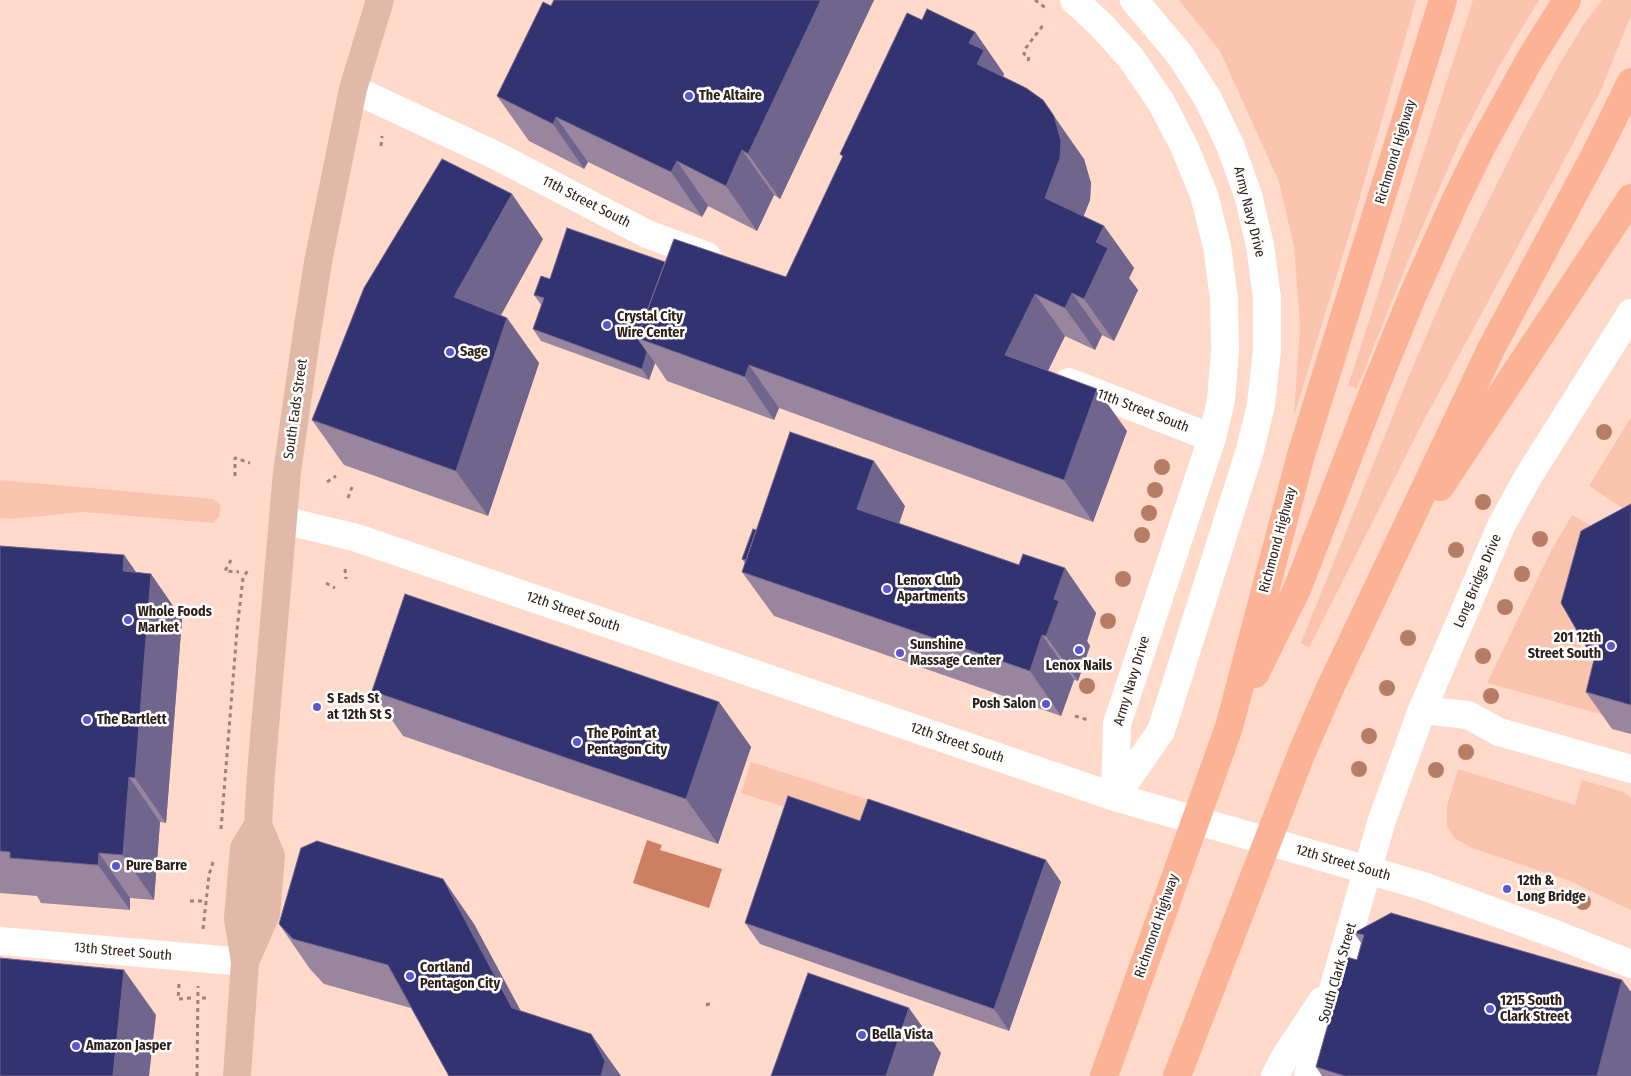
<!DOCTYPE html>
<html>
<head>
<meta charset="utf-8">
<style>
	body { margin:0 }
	canvas { display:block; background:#ffd9ca }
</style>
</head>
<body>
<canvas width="1631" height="1076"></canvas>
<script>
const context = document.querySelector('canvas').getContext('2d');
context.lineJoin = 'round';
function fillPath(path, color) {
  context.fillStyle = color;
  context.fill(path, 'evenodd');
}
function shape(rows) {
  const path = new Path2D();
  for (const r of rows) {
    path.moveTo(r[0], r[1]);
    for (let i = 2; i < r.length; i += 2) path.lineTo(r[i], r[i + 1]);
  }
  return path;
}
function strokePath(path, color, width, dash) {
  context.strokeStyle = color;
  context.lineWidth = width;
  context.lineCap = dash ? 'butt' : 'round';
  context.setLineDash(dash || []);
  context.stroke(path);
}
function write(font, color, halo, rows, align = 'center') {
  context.font = font + ' "Fira Sans Condensed",sans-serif';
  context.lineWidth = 5;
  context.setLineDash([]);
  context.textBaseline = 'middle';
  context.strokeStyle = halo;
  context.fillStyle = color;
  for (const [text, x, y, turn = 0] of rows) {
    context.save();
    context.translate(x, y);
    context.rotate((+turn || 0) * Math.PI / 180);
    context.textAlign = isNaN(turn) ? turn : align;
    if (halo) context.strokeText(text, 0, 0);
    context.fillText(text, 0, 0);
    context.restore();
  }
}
fillPath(shape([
	[1179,0,1416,0,1350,232,1294,416,1300,326,1294,246,1279,182,1220,51],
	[1473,0,1539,0,1498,68,1459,143,1412,251,1357,388,1348,386],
	[1602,0,1631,0,1631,15,1601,90,1551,185,1423,422,1309,648,1301,643,1408,378,1457,265,1518,141,1560,63,1584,24],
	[1631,417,1631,515,1618,505,1589,486],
	[0,480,213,499,221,505,219,517,213,523,83,512,12,519,0,518],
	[1572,515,1609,536,1588,640,1580,646,1585,655,1594,651,1604,715,1487,683,1550,553],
	[751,762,882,804,872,835,741,793],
	[1458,769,1575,805,1582,780,1624,792,1631,798,1631,910,1570,881,1472,848,1454,838,1447,826,1447,806]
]), '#fac3ae');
fillPath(shape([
	[647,840,662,845,660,850,722,869,709,908,633,883]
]), '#cc7f61');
strokePath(shape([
	[1035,0,1047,9],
	[1028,61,1029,57,1024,54,1025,49,1044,24],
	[381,146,382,136],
	[235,476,235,458,250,463],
	[327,482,336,476],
	[348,498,352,487],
	[231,560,225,571,239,572],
	[345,569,346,579],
	[326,583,335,588],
	[1075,716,1088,720],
	[221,829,237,630,243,578,248,570],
	[190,901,202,901],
	[203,929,209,875,213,862],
	[179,984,178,999,192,998],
	[202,998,208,998],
	[706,1005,712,1003],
	[197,1076,198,986]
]), '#9d8278', 3, [4, 4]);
strokePath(shape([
	[1074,0,1102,26,1131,58,1161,102,1184,146,1204,195,1217,246,1224,299,1225,351,1221,400,1212,438,1117,724,1115,797],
	[353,89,495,155,647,234,707,256],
	[1069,382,1212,438],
	[283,520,357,538,1115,797,1423,886,1555,934,1631,964],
	[1422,710,1468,715,1499,732,1631,769],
	[1115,797,1161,731,1250,450,1261,405,1267,350,1267,298,1260,245,1248,195,1230,145,1208,99,1180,55,1134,0],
	[0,941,245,962],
	[1275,1076,1285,1057,1322,1001],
	[1308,1076,1382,820,1422,710,1502,524,1528,477,1631,313]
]), '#fff', 28);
strokePath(shape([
	[245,962,266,914,271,856,258,825,261,773,287,472,306,339,318,262,353,89,380,0],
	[237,1076,245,962,238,918,244,848,258,825]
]), '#e1b9a9', 28);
strokePath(shape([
	[1440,487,1631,198],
	[1255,674,1298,587,1374,390,1412,297,1455,201,1481,148,1530,59,1567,0],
	[1104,1076,1229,727,1301,455,1443,0],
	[1177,1076,1302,752,1331,686,1492,347,1597,151,1631,82]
]), '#fcb295', 28);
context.fillStyle = '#b57d64';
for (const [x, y] of [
	[1604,432],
	[1162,467],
	[1155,490],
	[1483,502],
	[1149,513],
	[1142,535],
	[1540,539],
	[1456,550],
	[1522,574],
	[1123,579],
	[1505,607],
	[1108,621],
	[1408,638],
	[1483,656],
	[1087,686],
	[1387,688],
	[1491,696],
	[1369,736],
	[1466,752],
	[1359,769],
	[1436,770],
	[1583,902]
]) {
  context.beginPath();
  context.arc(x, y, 8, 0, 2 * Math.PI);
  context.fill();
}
fillPath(shape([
	[554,0,874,0,780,199,774,195,757,231,708,206,702,217,588,162,584,169,529,141,497,96],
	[922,20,975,32,1004,74,1003,76,1084,159,1091,183,1090,200,1083,216,1104,226,1134,268,1129,278,1138,290,1114,341,1102,335,1095,350,1065,336,1048,371,1127,431,1093,522,779,408,774,420,667,381,655,363,649,380,541,341,533,329,542,306,534,295,550,279,665,262,786,277,843,157,840,154],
	[543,239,501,315,507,318,539,363,488,516,344,465,312,420],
	[1631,504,1631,734,1612,729,1586,692],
	[905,506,899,523,1019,565,1065,568,1096,613,1087,641,1090,646,1078,681,1074,680,1061,716,774,616,742,572,745,563,742,559,756,530],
	[0,546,124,555,136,572,151,574,182,619,166,823,160,822,154,900,130,898,130,910,41,903,37,896,0,893],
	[372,691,719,702,751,747,718,844,403,736],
	[860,821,1061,882,1009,1031,760,944,745,923],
	[443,879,474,924,521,1011,591,1034,621,1076,449,1076,411,1008,324,984,310,969,279,924],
	[1354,933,1622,980,1631,992,1631,1076,1322,1076,1316,1067,1357,960,1361,943]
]), '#99869e');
fillPath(shape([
	[821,0,874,0,780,199,748,154],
	[975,32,1004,74,1003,77,977,64,969,43],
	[1054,116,1084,159,1091,183,1090,200,1074,241,1045,198],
	[556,117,588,162,584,169,553,124],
	[742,150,774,195,757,231,726,186],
	[677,161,708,206,702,217,671,172],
	[512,194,543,239,486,342,454,297],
	[1104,226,1134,268,1129,278,1138,290,1114,341,1084,299,1096,242],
	[1072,293,1102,335,1095,350,1065,308],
	[1035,294,1065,336,1035,397,1005,355],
	[507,318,539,363,488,516,456,471],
	[647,352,655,363,649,380,642,369],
	[749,365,779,408,774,420,745,377],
	[1097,389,1127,431,1093,522,1064,480],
	[874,461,905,506,889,554,857,509],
	[124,555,149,591,151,574,182,619,166,823,135,778,123,571],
	[1065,568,1096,613,1087,641,1090,646,1078,681,1046,636,1054,599],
	[1042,635,1074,680,1061,716,1030,671],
	[719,702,751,747,718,844,686,799],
	[129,777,160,822,154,900,123,855],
	[99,853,130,898,130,910,98,865],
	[1046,860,1061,882,1009,1031,994,1009],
	[443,879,474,924,543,1053,512,1008],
	[124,970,156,1015,149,1076,113,1076],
	[1622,980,1631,992,1631,1076,1597,1076],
	[909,1008,941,1053,933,1076,886,1076],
	[591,1034,621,1076,601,1076]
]), '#70658c');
const building = shape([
	[554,0,821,0,748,154,742,150,726,186,677,161,671,172,556,117,553,124,497,96,543,2,551,6,554,0],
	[927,9,975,32,969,43,984,50,977,64,1026,88,1043,100,1054,116,1061,141,1060,158,1045,198,1104,226,1096,242,1108,248,1084,299,1072,293,1065,308,1035,294,1005,355,1097,389,1064,480,749,365,745,377,637,338,674,239,786,277,843,156,840,154,907,13,922,20,927,9],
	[442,159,512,194,454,297,507,318,456,471,312,420,364,288,442,159],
	[567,228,665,262,637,338,647,352,642,369,533,329,544,298,534,295,541,276,550,279,567,228],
	[790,432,874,461,857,509,1019,565,1023,554,1065,568,1054,599,1059,601,1046,636,1042,635,1030,671,742,572,790,432],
	[1631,504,1631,705,1586,692,1594,660,1561,603,1581,531,1631,504],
	[753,529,756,530,746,560,742,559,753,529],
	[0,546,124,555,123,571,151,574,135,778,129,777,123,855,99,853,98,865,10,858,10,852,0,851,0,546],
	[405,594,719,702,686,799,372,691,405,594],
	[788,796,860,821,868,799,1046,860,994,1009,745,923,788,796],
	[317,841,443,879,512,1008,591,1034,605,1061,601,1076,449,1076,388,965,293,939,279,924,301,848,317,841],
	[1391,913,1622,980,1597,1076,1345,1076,1316,1067,1347,957,1357,960,1364,935,1354,933,1391,913],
	[0,958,124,970,113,1076,0,1076,0,958],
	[808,973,909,1008,886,1076,771,1076,808,973]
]);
fillPath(building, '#333372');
strokePath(building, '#70658c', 1);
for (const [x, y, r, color] of [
	[689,96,5,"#5c57d0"],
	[607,325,5,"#5c57d0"],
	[450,352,5,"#5c57d0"],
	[887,589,5,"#5c57d0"],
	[128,620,5,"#5c57d0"],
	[1611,646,5,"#5c57d0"],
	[1079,650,5,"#5c57d0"],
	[900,653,5,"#5c57d0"],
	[1046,704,5,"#5c57d0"],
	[317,707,5,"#5c57d0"],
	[87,720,5,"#5c57d0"],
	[577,742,5,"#5c57d0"],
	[116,866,5,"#5c57d0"],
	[1507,889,5,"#5c57d0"],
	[410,976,5,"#5c57d0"],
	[1490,1009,5,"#5c57d0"],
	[862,1035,5,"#5c57d0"],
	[76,1046,5,"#5c57d0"]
]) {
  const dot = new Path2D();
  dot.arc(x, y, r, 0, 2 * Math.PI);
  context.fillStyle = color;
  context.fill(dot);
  strokePath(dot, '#fff', 2);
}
write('bold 14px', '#2e211b', '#fff', [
	["The Altaire",699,96],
	["Crystal City",617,317],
	["Wire Center",617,333],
	["Sage",460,352],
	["Lenox Club",897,581],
	["Apartments",897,597],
	["Whole Foods",138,612],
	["Market",138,628],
	["201 12th",1601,638,"right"],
	["Street South",1601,654,"right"],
	["Sunshine",910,645],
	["Massage Center",910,661],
	["Lenox Nails",1079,666,"center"],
	["S Eads St",327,699],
	["at 12th St S",327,715],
	["Posh Salon",1036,704,"right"],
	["The Bartlett",97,720],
	["The Point at",587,734],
	["Pentagon City",587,750],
	["Pure Barre",126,866],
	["12th &",1517,881],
	["Long Bridge",1517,897],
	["Cortland",420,968],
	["Pentagon City",420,984],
	["1215 South",1500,1001],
	["Clark Street",1500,1017],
	["Bella Vista",872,1035],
	["Amazon Jasper",86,1046]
], 'left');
write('14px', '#2e211b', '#fff', [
	["Richmond Highway",1396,152,-73],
	["11th Street South",586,202,27],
	["Army Navy Drive",1249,212,76],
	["South Eads Street",296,409,-82],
	["11th Street South",1143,411,21],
	["Richmond Highway",1278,540,-75],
	["Long Bridge Drive",1478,581,-67],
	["12th Street South",573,612,19],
	["Army Navy Drive",1132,681,-73],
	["12th Street South",957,743,19],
	["12th Street South",1343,863,16],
	["Richmond Highway",1157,926,-71],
	["13th Street South",123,952,5],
	["South Clark Street",1338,973,-74]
]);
</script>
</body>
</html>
